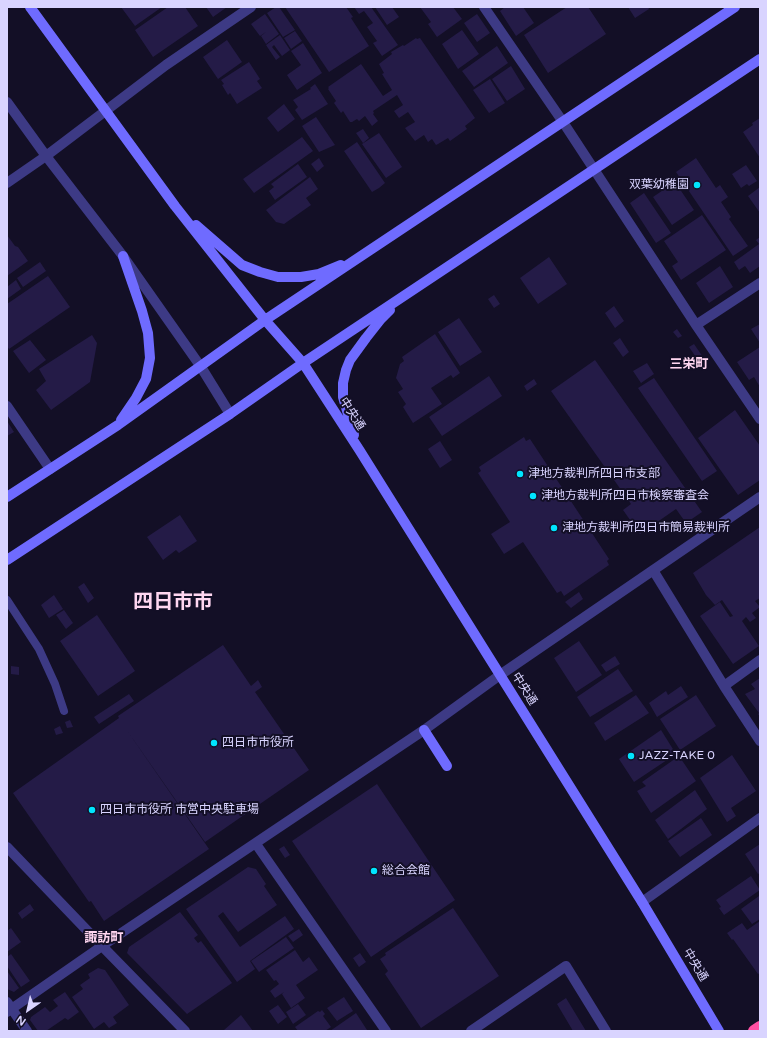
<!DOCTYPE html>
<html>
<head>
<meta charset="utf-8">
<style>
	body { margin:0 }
	#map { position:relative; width:767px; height:1038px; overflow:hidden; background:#130f26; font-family:"Varela Round",sans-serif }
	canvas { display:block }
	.frame { position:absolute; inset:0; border:8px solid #d9d4ff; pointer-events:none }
	.north { position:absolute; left:8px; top:990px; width:40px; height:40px; -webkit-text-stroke:3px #130f26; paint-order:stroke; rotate:214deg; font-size:11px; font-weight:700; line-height:16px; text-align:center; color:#d9d4ff }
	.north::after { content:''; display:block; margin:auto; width:14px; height:18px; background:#d9d4ff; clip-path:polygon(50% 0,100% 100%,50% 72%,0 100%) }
</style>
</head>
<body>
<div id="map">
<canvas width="767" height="1038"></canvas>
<div class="frame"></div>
<div class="north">N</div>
</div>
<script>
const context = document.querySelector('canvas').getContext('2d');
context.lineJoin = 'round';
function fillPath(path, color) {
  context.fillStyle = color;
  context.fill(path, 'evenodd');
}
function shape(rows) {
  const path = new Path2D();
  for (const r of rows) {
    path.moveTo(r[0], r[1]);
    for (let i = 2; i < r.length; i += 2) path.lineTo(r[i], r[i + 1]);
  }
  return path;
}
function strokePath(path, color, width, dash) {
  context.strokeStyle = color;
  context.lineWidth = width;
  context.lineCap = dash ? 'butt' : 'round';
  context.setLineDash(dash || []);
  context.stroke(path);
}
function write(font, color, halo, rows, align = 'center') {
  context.font = font + ' "Varela Round","Noto Sans JP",sans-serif';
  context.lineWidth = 4;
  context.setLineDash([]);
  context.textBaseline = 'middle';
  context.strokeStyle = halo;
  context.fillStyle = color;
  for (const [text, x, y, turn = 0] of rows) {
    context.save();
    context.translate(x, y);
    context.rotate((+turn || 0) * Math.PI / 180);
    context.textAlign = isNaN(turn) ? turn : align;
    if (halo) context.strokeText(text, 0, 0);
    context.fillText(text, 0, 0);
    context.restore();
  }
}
fillPath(shape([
	[121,7,162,7,135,26],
	[168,7,185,7,198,26,153,57,135,30],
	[206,7,227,7,213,17],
	[276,7,279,7,295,30,283,37,267,13],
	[285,7,346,7,353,17,351,18,369,46,329,72],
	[354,7,371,7,398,45,382,56,373,43,377,41,367,27,373,23,364,11,359,14],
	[375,7,392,7,399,17,387,25],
	[420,7,453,7,462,19,437,37,428,24,431,22],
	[505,7,523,7,534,23,516,36,500,11],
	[567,7,588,7,606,34,548,73,524,35],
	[628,7,648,7,649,9,635,18],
	[265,14,279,34,266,44,261,36,266,32,260,36,251,24],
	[477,14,490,33,477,42,464,23],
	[462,30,479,54,458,69,442,44],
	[295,31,302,41,291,49,284,38],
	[280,35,290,50,282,56,274,45,272,47,280,57,276,60,266,45],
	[416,38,417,39,420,38,475,118,465,126,467,129,450,141,448,138,438,144,436,145,432,139,428,142,424,135,415,141,405,128,415,122,408,112,399,118,394,111,403,105,397,95,373,111,374,113,373,114,378,121,372,126,365,116,359,121,357,119,352,122,350,122,343,111,341,113,334,103,336,101,328,89,329,88,328,87,361,64,383,96,392,90,382,74,384,73,379,64,392,54,391,52,403,45,404,46],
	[227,40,242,62,218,79,203,57],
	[303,43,322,73,297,90,287,75,301,65,291,51],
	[497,46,508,63,474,87,462,71],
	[249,62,260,79,257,81,262,88,237,104,230,93,228,95,222,85,224,84,221,80],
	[511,66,525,89,507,101,492,79],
	[490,79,505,103,489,113,473,90],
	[315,84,328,104,302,120,295,110,298,107,293,100,311,89,310,88],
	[284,104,295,119,278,132,267,118],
	[316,117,335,145,319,152,302,126],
	[760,118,760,158,743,132,753,125,752,123],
	[363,129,369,138,363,143,356,133],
	[379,133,402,167,386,178,362,144],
	[302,137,313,151,254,193,243,179],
	[357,142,385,183,379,188,372,192,344,151],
	[319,158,324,166,317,172,311,164],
	[696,158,716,188,720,185,728,197,721,202,731,217,729,219,748,246,733,256,676,172],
	[298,164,307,177,275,200,269,191,274,187,271,184],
	[746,165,757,181,749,186,747,184,741,188,732,174],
	[310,177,318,189,306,198,311,205,284,224,276,222,266,210],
	[675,182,694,210,672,225,653,197],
	[760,187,760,213,748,196],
	[644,193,671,233,656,243,630,203],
	[702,215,726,250,681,280,672,266,678,262,664,241],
	[7,235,15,246,18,247,28,261,7,276],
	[760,237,760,266,750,273,745,266,739,270,734,262,759,244,756,240],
	[549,257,567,284,538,304,520,278],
	[40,262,46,271,23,287,17,278],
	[720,266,733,287,709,303,696,283],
	[48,276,70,307,9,349,7,346,7,304],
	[16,280,21,289,7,299,7,287],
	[494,295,500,304,494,308,488,299],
	[614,306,624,321,615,328,605,313],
	[459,318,482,352,460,366,438,332],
	[760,324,760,343,751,329],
	[677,329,682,336,678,338,673,332],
	[435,334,460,373,453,378,451,375,431,388,442,404,413,423,403,407,406,404,398,392,403,389,396,378,400,364,404,361,402,357],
	[92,335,97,343,90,382,51,410,36,390,46,381,39,369],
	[620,338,629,352,623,357,613,343],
	[30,340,46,360,29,373,13,351],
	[694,344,705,360,700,363,689,347],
	[760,347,760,387,754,377,749,380,737,362],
	[595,360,702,512,686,523,676,509,640,534,623,510,631,504,551,391],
	[647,363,654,374,641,383,633,371],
	[489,376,502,396,442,436,429,417],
	[654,378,717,471,702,481,638,388],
	[534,379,537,384,527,391,524,386],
	[735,410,760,446,760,480,738,495,698,438],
	[7,421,14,432,7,436],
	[524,437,526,441,530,439,609,559,607,561,609,565,564,596,561,591,557,593,523,542,504,554,491,534,510,522,478,473,481,471,479,467],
	[440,441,452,460,440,468,428,449],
	[180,515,197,541,179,553,176,550,163,560,147,537],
	[760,527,760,598,755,601,760,607,752,613,756,618,750,622,746,617,742,621,759,646,733,664,700,616,720,602,730,617,733,616,722,600,715,605,706,595,693,573],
	[84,583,94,598,88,603,78,587],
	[579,592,583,599,571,608,565,602],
	[54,595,63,609,49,618,41,605],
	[64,610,73,623,66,629,56,615],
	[97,615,135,671,98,696,60,641],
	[579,641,602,675,576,692,554,658],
	[223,645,251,686,258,680,262,687,255,692,309,770,205,842,126,729,209,849,104,921,91,901,89,902,13,793,119,718,118,716],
	[615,656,620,664,606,672,601,665],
	[11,666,19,667,19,675,11,674],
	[618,669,633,691,590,717,577,697],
	[760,678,760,717,758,714,759,713,745,694,755,689,751,684],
	[681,686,688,697,657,717,649,703,666,691,668,695],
	[129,694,134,701,99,724,94,717],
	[636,695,649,713,605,741,594,723],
	[696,695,716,726,680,750,660,719],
	[70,720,73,727,67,728,65,722],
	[60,726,63,733,56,735,54,729],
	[661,730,676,754,634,782,619,759],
	[732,755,756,791,731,808,736,816,727,822,700,778],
	[679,756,696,781,651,813,637,791,646,786,642,782],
	[377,784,455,900,371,957,292,841],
	[695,790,707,809,668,839,655,820],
	[701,818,712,835,680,857,668,841],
	[760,844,760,873,758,874,745,854],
	[284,846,290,855,285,858,279,849],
	[248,867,256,869,266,884,264,886,277,905,238,932,223,912,218,916,240,947,285,916,294,929,250,961,255,969,237,982,186,909],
	[751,876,760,890,724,915,719,908,721,907,716,900],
	[759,896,760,919,752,924,741,909],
	[30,904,34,910,22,919,18,913],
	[453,908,499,976,421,1028,385,974,388,971,380,959,386,955,385,953],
	[180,912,198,935,194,938,198,943,201,941,232,983,187,1014,127,953,129,947],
	[760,921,760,973,758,974,733,939,732,940,727,933,742,923,747,930],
	[11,928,21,942,7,952,7,931],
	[299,929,303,935,293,942,288,936],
	[286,937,294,948,259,972,251,961],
	[295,950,303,962,309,957,318,970,296,985,305,998,291,1008,282,994,284,992,275,998,270,991,279,984,276,980,274,981,266,970],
	[360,953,366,962,359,967,353,958],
	[11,954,30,981,21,987,7,966,7,957],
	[98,968,105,970,129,1005,113,1017,117,1023,109,1028,104,1022,94,1029,72,997,83,989,80,985,90,978,88,974],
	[7,971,19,988,14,992,7,989],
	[65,992,79,1012,68,1020,65,1018,46,1031,38,1031,30,1020,31,1017,45,1007,50,1012,58,1006,53,1000],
	[344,997,353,1011,337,1021,327,1008],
	[566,998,586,1031,573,1031,557,1004],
	[298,1004,306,1015,293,1024,286,1012],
	[278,1005,287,1017,278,1024,269,1011],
	[322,1010,325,1014,323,1016,331,1027,325,1031,298,1031,295,1027,318,1011,320,1012],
	[356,1013,367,1030,365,1031,330,1031],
	[241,1015,253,1031,225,1031,224,1030]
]), '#241b47');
strokePath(shape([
	[7,600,39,649,55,684,64,711]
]), '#3d3a85', 8);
strokePath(shape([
	[484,7,563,122,696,325,760,419],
	[7,102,46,156,123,256,201,367,230,414],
	[7,183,46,156,166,65,251,7],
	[696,325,760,283],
	[7,406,50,469],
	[653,570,724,686,760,741],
	[724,686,760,660],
	[256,844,386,1031],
	[7,847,102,946,185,1031],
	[642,902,760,818],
	[7,1002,27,1031],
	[7,1012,102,946,424,730,500,675,760,497],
	[471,1031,566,966,606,1031]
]), '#3d3a85', 10);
strokePath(shape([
	[30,7,175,206,265,320,303,363,360,451,642,902,719,1031],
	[196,225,242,265,260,272,278,277,301,277,319,274,341,265],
	[121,420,136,398,146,379,150,358,148,333,142,311,123,256],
	[354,435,343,397,343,383,346,370,350,360,366,338,381,319,390,310],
	[7,497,118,425,265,320,735,7],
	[7,560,230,414,303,363,760,59],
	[424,730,447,766]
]), '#6f6bff', 10);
strokePath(shape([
	[754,1031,760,1027]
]), '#ff4fa3', 12);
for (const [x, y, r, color] of [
	[697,185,4,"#00e5ff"],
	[520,474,4,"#00e5ff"],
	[533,496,4,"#00e5ff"],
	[554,528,4,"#00e5ff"],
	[214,743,4,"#00e5ff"],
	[631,756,4,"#00e5ff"],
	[92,810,4,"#00e5ff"],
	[374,871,4,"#00e5ff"]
]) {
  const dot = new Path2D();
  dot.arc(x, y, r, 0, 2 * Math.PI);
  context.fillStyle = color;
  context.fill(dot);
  strokePath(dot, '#130f26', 1.5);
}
write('12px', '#d9d4ff', '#130f26', [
	["双葉幼稚園",689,185,"right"],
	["津地方裁判所四日市支部",528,474],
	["津地方裁判所四日市検察審査会",541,496],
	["津地方裁判所四日市簡易裁判所",562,528],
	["四日市市役所",222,743],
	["JAZZ-TAKE 0",639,756],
	["四日市市役所 市営中央駐車場",100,810],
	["総合会館",382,871]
], 'left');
write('12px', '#d9d4ff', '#130f26', [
	["中央通",352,414,57],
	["中央通",524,689,58],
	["中央通",695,965,59]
]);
write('bold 13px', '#ffd6f0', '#130f26', [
	["三栄町",689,365],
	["諏訪町",104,939]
]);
write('bold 20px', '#ffd6f0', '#130f26', [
	["四日市市",173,603]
]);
</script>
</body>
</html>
